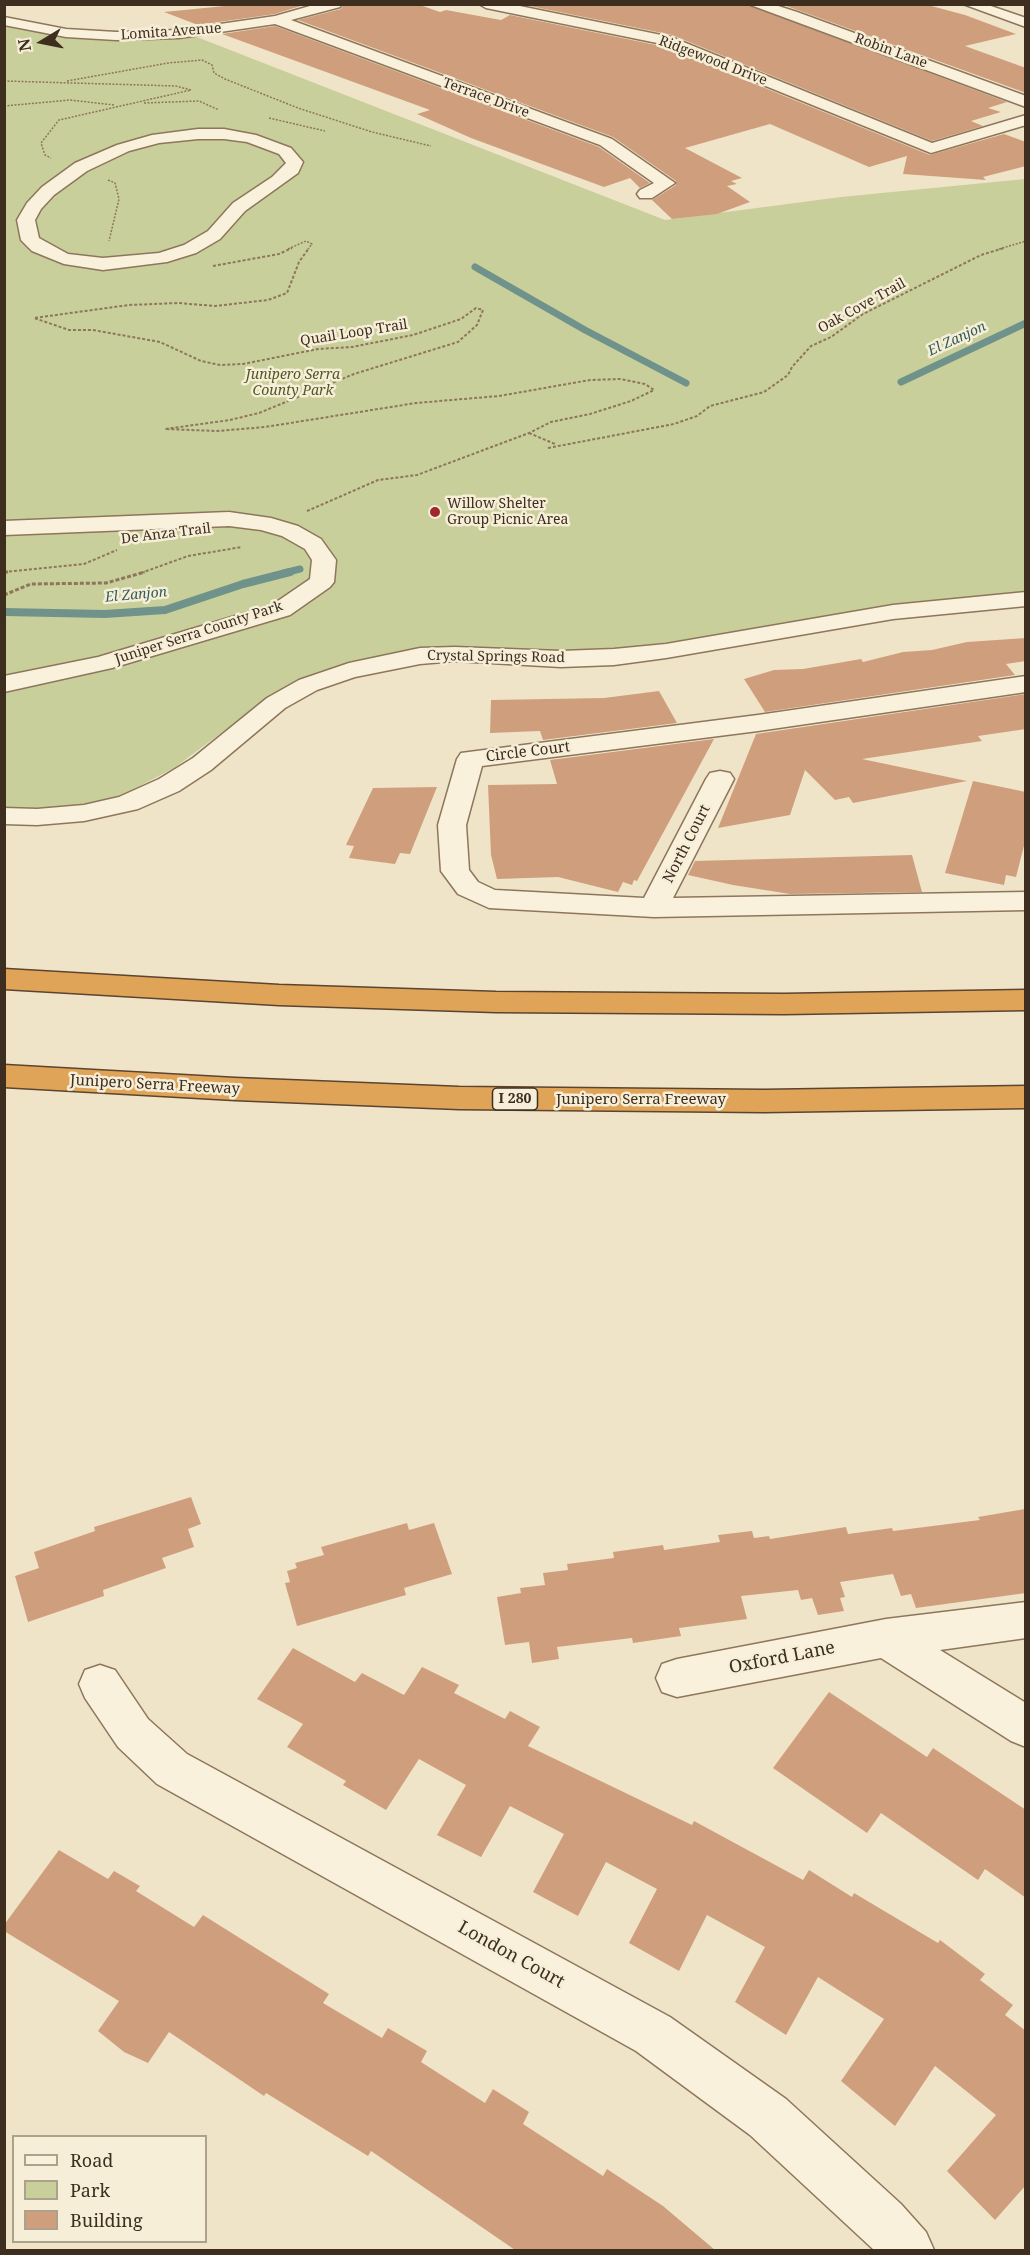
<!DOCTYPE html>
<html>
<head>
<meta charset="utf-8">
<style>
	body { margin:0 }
	#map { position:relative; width:1030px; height:2255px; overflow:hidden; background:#f0e4c8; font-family:"Noto Serif",serif }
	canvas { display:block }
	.frame { position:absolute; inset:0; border:6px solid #3d2e20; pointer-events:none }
	.legend { position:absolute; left:12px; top:2135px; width:195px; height:108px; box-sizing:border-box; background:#f7eed8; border:2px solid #ada18e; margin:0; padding:8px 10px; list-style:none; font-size:18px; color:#3d2e20 }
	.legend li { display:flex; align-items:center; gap:12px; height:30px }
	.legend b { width:30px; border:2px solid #ada18e }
	.north { position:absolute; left:12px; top:12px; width:60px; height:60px; -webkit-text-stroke:4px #f7eed8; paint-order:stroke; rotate:260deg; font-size:16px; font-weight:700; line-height:24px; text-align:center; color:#3d2e20 }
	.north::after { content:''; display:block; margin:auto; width:21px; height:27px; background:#3d2e20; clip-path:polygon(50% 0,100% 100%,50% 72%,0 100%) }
</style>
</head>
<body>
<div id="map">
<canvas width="1030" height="2255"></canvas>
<div class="frame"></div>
<ul class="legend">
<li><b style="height:8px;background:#faf1dc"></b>Road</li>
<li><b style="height:16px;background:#c9cf9b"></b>Park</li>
<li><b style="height:16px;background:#cf9f7d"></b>Building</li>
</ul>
<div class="north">N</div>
</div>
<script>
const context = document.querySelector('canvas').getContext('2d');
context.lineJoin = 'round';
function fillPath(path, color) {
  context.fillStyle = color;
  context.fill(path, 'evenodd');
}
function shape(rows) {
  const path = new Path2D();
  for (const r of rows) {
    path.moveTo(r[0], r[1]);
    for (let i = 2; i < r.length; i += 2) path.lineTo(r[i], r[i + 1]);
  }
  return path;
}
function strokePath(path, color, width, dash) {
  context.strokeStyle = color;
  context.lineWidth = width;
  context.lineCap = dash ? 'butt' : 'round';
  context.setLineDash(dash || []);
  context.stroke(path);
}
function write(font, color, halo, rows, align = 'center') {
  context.font = font + ' "Noto Serif",serif';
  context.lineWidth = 5;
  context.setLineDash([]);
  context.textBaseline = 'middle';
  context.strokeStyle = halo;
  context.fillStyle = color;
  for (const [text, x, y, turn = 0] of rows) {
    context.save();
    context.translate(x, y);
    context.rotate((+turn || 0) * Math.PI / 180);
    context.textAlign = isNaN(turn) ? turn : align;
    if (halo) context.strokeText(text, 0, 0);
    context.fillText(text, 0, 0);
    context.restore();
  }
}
fillPath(shape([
	[27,22,82,31,179,30,665,220,841,197,1025,179,1025,592,874,608,648,648,594,655,498,649,291,689,236,722,174,768,119,797,72,810,5,809,5,26]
]), '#c9cf9b');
strokePath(shape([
	[475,267,585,330,686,383],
	[901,382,1026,323],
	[284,573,300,569]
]), '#6f938a', 7);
strokePath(shape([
	[4,612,105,614,165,610,243,584,290,572]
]), '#6f938a', 8);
fillPath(shape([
	[245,4,307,4,275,14,198,25,164,12],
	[344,4,417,4,440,12,446,10,501,20,510,15,661,46,930,155,1004,134,1026,142,1026,166,983,177,986,180,903,174,907,156,869,167,770,124,685,148,742,178,731,181,737,184,727,186,750,202,717,214,672,219,652,200,676,185,676,181,613,137,298,20,341,9],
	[533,4,746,4,1007,102,988,108,1001,112,971,121,983,126,932,141,672,35,530,6],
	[781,4,924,4,965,15,1016,34,965,46,1026,68,1026,93],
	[275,26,599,147,650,183,640,188,630,178,604,187,471,138,417,114,430,110,222,34],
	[1026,638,1026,661,1006,664,1015,675,765,712,744,679,774,670,803,669,861,659,863,662,903,652,932,650,967,642],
	[659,691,677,723,543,740,540,731,490,733,491,700,604,698],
	[1026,694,1026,729,978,736,982,741,862,759,967,781,853,803,849,797,835,800,805,770,790,815,718,828,756,734],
	[714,739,637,881,634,880,632,885,623,882,618,892,558,877,497,879,491,855,488,785,557,784,550,760],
	[973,781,1026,792,1026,838,1016,877,1006,875,1004,885,945,873],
	[437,787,410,854,400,853,395,864,349,858,354,846,346,845,373,788],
	[912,855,922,892,790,894,733,885,688,875,695,861],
	[191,1497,201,1524,188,1529,194,1547,162,1558,166,1568,103,1590,104,1596,28,1622,15,1576,39,1568,34,1552,95,1531,94,1527],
	[1025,1509,1026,1593,916,1608,911,1594,901,1596,893,1574,840,1582,845,1597,840,1598,844,1611,818,1615,812,1598,801,1600,798,1590,741,1596,747,1619,679,1628,681,1636,633,1643,632,1638,557,1647,559,1659,532,1663,529,1642,505,1645,497,1597,521,1593,520,1588,545,1585,543,1573,568,1570,567,1564,614,1558,613,1552,663,1545,664,1550,720,1542,718,1535,752,1531,754,1538,769,1536,770,1539,846,1527,848,1534,892,1528,893,1531,980,1520,978,1517],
	[407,1523,409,1530,434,1523,452,1574,404,1588,406,1595,297,1626,285,1583,290,1582,287,1571,297,1568,295,1563,324,1555,321,1547],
	[293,1648,355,1682,362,1673,404,1695,422,1667,459,1685,454,1693,505,1719,510,1711,540,1727,528,1746,692,1825,694,1821,803,1880,809,1870,852,1897,854,1893,938,1943,940,1940,985,1974,980,1980,1013,2005,1005,2015,1026,2031,1026,2185,995,2220,947,2171,996,2115,935,2066,895,2126,841,2081,884,2019,818,1977,786,2035,735,2002,765,1947,707,1915,679,1971,629,1943,657,1889,606,1862,578,1916,533,1892,564,1834,510,1806,481,1857,437,1835,466,1785,419,1759,386,1810,343,1785,346,1781,287,1747,303,1724,257,1699],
	[829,1692,927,1757,933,1748,1026,1810,1026,1898,985,1869,978,1880,881,1813,867,1833,773,1768],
	[59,1850,108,1879,114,1871,140,1886,136,1891,194,1927,203,1915,329,1994,323,2003,382,2038,388,2028,427,2051,421,2062,485,2103,493,2089,529,2112,523,2124,603,2176,607,2169,663,2206,715,2250,515,2250,371,2151,368,2156,266,2093,264,2096,169,2032,148,2063,124,2052,98,2031,119,2001,4,1931,4,1925]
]), '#cf9f7d');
const minor = shape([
	[317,4,342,4,340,7,291,20,612,139,675,183,652,198,640,198,637,194,640,190,654,183,600,145,275,24,179,38,116,40,66,37,4,25,4,17,66,29,116,32,179,30,275,16,317,4],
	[479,4,510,4,671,37,932,143,1026,115,1026,125,931,153,662,44,486,8,479,4],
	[748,4,772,4,797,12,1026,96,1026,107,748,4],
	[963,4,985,4,1026,18,1026,27,963,4],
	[198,129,224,129,256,135,291,148,303,162,298,173,245,211,220,239,196,253,167,262,103,270,64,264,32,251,21,240,17,220,27,203,42,187,75,163,117,145,152,135,198,129],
	[198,139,224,139,247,142,279,154,286,163,272,177,233,203,208,231,184,245,159,253,103,258,68,254,39,238,35,220,41,209,54,195,87,171,129,151,159,143,198,139],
	[229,512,271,518,298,526,321,539,336,560,334,582,330,587,290,615,112,668,4,692,4,676,98,657,272,605,310,579,312,560,305,549,282,536,261,530,229,526,4,535,4,521,229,512],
	[1026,592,1026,606,893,619,666,658,614,665,561,667,455,661,420,664,355,677,317,690,285,708,211,770,179,791,138,809,84,821,37,825,4,824,4,808,37,809,84,805,119,797,159,779,193,758,267,698,299,680,349,663,420,648,455,647,561,651,614,649,666,644,893,605,1026,592],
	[1026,676,1026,692,758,731,482,766,466,825,469,870,478,882,495,890,644,898,706,779,710,773,720,771,730,773,734,779,673,898,1026,892,1026,910,654,917,489,908,458,894,441,871,438,825,457,759,461,753,758,715,1026,676],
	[1026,1602,1026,1638,940,1650,1026,1703,1026,1747,1011,1741,881,1658,677,1697,662,1692,656,1678,662,1664,677,1659,886,1619,1026,1602],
	[100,1665,115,1670,148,1719,187,1754,670,2017,786,2099,901,2204,926,2232,934,2250,874,2250,750,2135,636,2051,157,1784,118,1747,85,1698,79,1684,85,1670,100,1665]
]);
const highway = shape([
	[4,969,279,985,496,992,784,994,1026,990,1026,1010,784,1014,496,1012,279,1005,4,989,4,969],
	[4,1065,235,1078,459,1087,764,1090,1026,1086,1026,1108,764,1112,459,1109,235,1100,4,1087,4,1065]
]);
strokePath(minor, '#8d765c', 3);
strokePath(highway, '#5b4430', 3);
strokePath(shape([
	[4,81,176,86,191,90,59,120,41,143,45,155,51,158],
	[67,81,168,63,202,60,212,65,214,73,225,79,298,108,372,132,431,146],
	[144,103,199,101,219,110],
	[4,106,70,100,114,105],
	[269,118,325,131],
	[108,180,115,183,119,199,109,241],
	[288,249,306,241,312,244,308,249],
	[999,249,1026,241]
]), '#8d765c', 1.5, [2, 1.5]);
strokePath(shape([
	[213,266,279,254,292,248],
	[529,433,555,444],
	[548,448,674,424,697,416,710,406,764,392,788,375,792,367,811,346,831,337,863,314,981,255,1004,248],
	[307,511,378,480,417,475,529,433,551,422,590,414,631,401,654,390,645,384,620,379,590,380,499,396,416,403,265,427,217,431,165,429,230,420,259,413,354,374,458,342,477,325,483,310,476,308,461,319,413,335,352,347,318,349,243,364,220,365,201,361,160,342,93,330,69,330,34,318,129,305,178,303,215,306,268,300,287,293,299,262,309,248],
	[4,572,84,564,117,550],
	[141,573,188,556,242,547]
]), '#8d765c', 2, [3, 2]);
strokePath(shape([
	[4,572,8,572],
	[4,595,31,584,106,583,145,572]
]), '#8d765c', 3, [4, 2]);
fillPath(minor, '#faf1dc');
fillPath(highway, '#e0a458');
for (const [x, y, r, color] of [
	[435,512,6,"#9e2a2b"]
]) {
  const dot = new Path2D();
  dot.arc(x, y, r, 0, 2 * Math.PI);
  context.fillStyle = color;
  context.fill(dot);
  strokePath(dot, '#f7eed8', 2);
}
write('14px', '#3d2e20', '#f7eed8', [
	["Lomita Avenue",171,32,-4],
	["Robin Lane",891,51,20],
	["Ridgewood Drive",713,61,21],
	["Terrace Drive",486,98,20],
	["Oak Cove Trail",862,306,-29],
	["Quail Loop Trail",354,333,-9],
	["De Anza Trail",166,534,-7],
	["Juniper Serra County Park",199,633,-18],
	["Crystal Springs Road",496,657,1]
]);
write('italic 14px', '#2f5d5a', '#f7eed8', [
	["El Zanjon",957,339,-25],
	["El Zanjon",136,595,-5]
]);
write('italic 14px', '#4d5a26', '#f7eed8', [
	["Junipero Serra",293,375],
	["County Park",293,391]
]);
write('14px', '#3d2e20', '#f7eed8', [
	["Willow Shelter",447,504],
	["Group Picnic Area",447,520]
], 'left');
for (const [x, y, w] of [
	[515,1099,45]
]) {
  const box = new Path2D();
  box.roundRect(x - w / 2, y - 11, w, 22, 4.5);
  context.fillStyle = '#f7eed8';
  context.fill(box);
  strokePath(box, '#3d2e20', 1.5);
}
write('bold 14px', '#3d2e20', null, [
	["I 280",515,1099]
]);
write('15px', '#3d2e20', '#f7eed8', [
	["Circle Court",528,752,-7],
	["North Court",687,844,-63],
	["Junipero Serra Freeway",155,1085,3],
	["Junipero Serra Freeway",641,1100]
]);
write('18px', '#3d2e20', '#f7eed8', [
	["Oxford Lane",782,1658,-11],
	["London Court",511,1955,29]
]);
</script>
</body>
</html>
